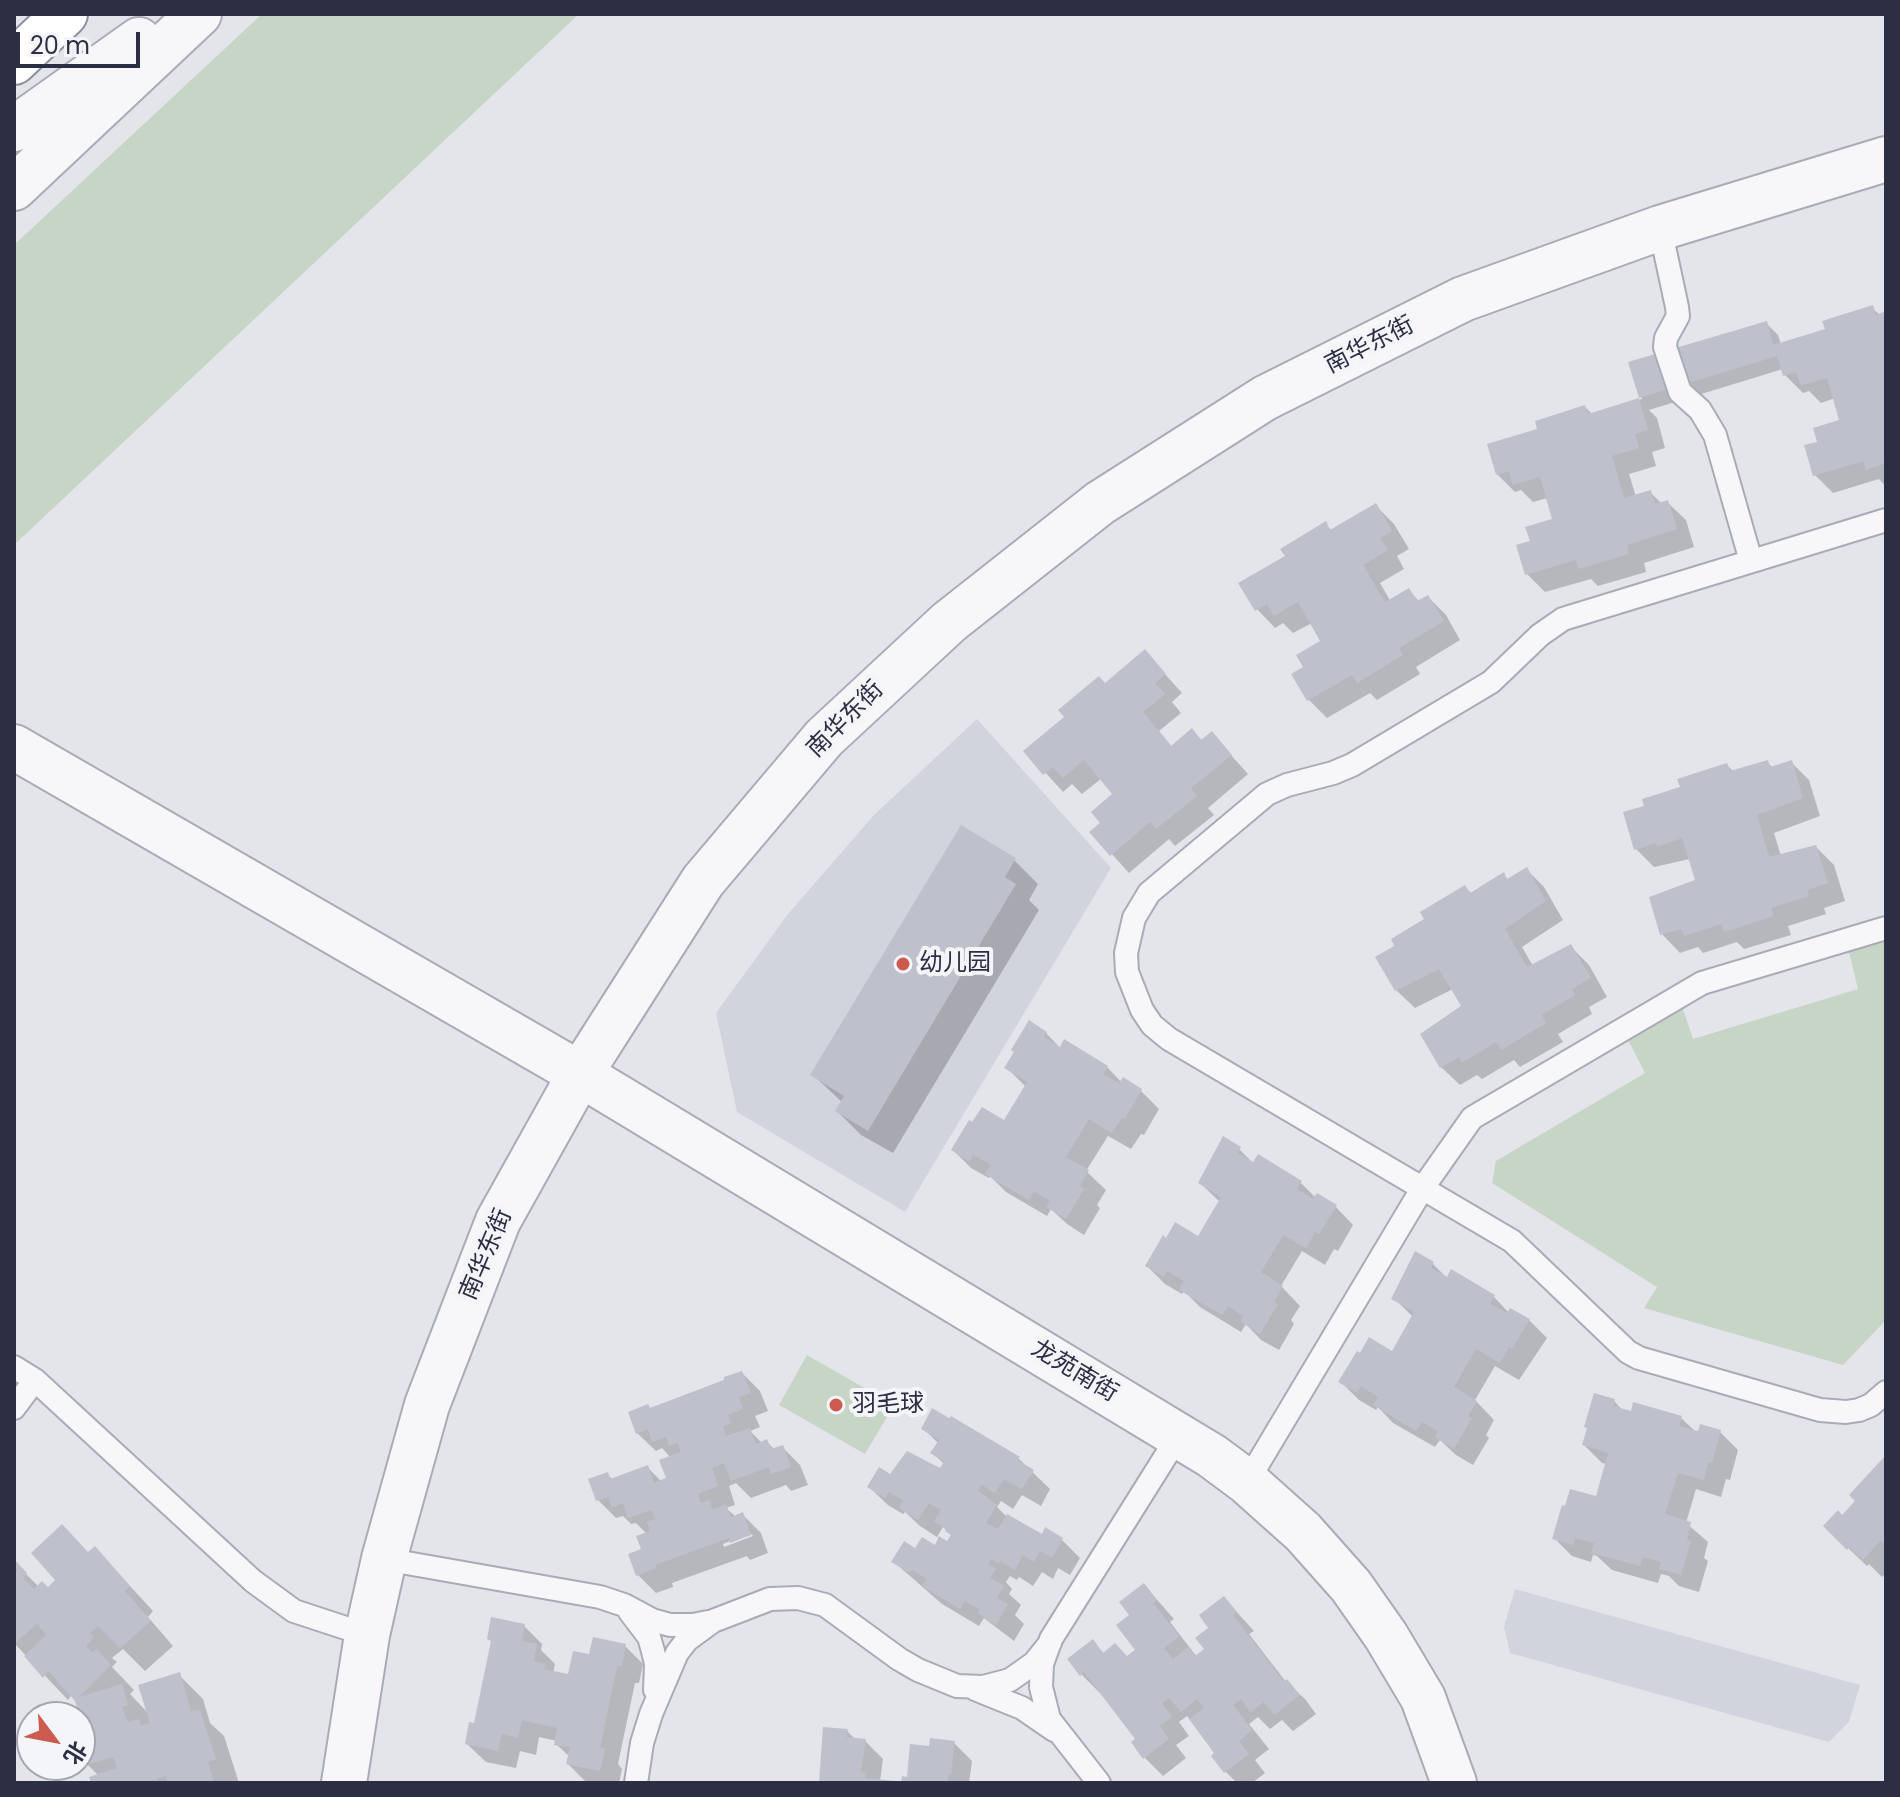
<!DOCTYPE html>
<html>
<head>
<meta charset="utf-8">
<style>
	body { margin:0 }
	#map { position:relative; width:1900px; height:1797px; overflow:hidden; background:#e4e5eb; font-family:Poppins,"Noto Sans SC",sans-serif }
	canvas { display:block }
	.frame { position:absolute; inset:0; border:16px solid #2c2f44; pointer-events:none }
	.north { position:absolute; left:16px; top:1701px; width:80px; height:80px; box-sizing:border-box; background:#f4f5f9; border:2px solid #a4a6b1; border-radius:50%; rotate:122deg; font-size:22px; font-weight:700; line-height:32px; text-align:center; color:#2c2f44 }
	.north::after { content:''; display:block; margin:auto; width:28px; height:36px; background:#cc5a4e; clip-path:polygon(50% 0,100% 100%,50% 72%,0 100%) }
	.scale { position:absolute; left:16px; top:32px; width:124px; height:36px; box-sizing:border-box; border:4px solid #2c2f44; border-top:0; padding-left:10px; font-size:24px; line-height:28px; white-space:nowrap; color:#2c2f44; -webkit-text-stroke:6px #f4f5f9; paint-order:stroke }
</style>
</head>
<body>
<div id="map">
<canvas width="1900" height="1797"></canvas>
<div class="frame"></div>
<div class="north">北</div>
<div class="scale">20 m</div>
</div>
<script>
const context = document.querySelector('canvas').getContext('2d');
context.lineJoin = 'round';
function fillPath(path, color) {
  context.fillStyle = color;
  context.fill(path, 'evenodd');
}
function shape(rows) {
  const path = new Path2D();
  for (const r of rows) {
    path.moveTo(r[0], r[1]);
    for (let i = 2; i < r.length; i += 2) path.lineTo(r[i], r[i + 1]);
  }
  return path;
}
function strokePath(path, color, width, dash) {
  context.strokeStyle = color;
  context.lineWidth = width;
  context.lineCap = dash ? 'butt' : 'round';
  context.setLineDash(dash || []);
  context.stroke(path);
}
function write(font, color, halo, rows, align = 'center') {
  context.font = font + ' Poppins,"Noto Sans SC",sans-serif';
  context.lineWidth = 8;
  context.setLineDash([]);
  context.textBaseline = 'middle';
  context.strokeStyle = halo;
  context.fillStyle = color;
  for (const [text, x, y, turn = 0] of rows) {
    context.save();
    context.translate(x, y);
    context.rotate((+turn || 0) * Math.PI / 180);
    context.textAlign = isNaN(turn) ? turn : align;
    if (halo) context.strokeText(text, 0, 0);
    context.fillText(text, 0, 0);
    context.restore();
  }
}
fillPath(shape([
	[977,719,1111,868,905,1212,737,1112,716,1013,788,914,874,815],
	[1515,1589,1860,1685,1849,1722,1829,1742,1510,1653,1504,1627]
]), '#d2d4dd');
fillPath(shape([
	[262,14,579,14,14,545,14,245],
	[1886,941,1886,1320,1843,1365,1644,1308,1657,1287,1492,1183,1496,1161,1645,1073,1628,1040,1683,1009,1693,1039,1858,989,1849,952],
	[807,1355,894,1405,865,1454,779,1405]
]), '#c6d5c5');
fillPath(shape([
	[1872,308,1880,315,1886,314,1886,487,1879,479,1833,493,1815,475,1820,443,1842,421,1835,398,1821,403,1809,391,1803,393,1785,375,1783,369,1649,410,1657,418,1665,448,1652,452,1656,466,1629,474,1636,497,1650,492,1662,504,1667,502,1686,520,1694,547,1644,563,1646,572,1598,586,1591,579,1545,592,1527,574,1532,542,1555,520,1548,498,1533,502,1521,490,1515,492,1497,474,1540,430,1585,407,1592,414,1642,399,1631,363,1766,323,1778,335,1781,344,1827,330],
	[1376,506,1394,524,1409,549,1397,556,1404,569,1380,583,1391,602,1409,591,1420,602,1428,597,1446,615,1460,640,1416,667,1420,674,1377,700,1370,693,1327,718,1309,700,1294,675,1306,667,1323,641,1312,623,1293,633,1283,623,1275,628,1257,609,1287,557,1325,524,1332,531],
	[1145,652,1182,693,1172,702,1181,713,1159,731,1172,747,1192,731,1203,741,1212,734,1248,774,1208,808,1214,815,1175,846,1169,839,1129,873,1092,832,1103,823,1115,794,1102,778,1082,794,1072,784,1063,792,1026,751],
	[1767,762,1773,768,1791,762,1809,780,1820,816,1774,833,1781,856,1816,847,1834,865,1845,901,1824,908,1826,914,1788,926,1791,935,1744,949,1737,942,1703,953,1698,947,1680,953,1662,934,1697,882,1690,859,1654,867,1636,849,1647,807,1727,765,1734,772],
	[1014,860,1038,884,1029,900,1039,910,893,1153,861,1135,837,1111,843,1103,813,1075],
	[1526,869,1544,887,1563,920,1522,947,1533,966,1570,946,1589,965,1607,997,1589,1007,1592,1014,1558,1034,1563,1042,1520,1067,1514,1060,1482,1079,1477,1075,1460,1085,1441,1067,1463,1007,1453,989,1415,1008,1396,990,1397,946,1465,887,1472,894,1503,875,1509,880],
	[1046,1033,1061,1049,1107,1067,1122,1083,1124,1080,1141,1091,1159,1109,1144,1135,1141,1134,1131,1149,1108,1136,1086,1171,1106,1190,1097,1205,1100,1208,1084,1235,1067,1224,1051,1209,1047,1216,1006,1192,990,1176,989,1178,971,1168,953,1150,1005,1123,1025,1086,1007,1068],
	[1223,1139,1239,1149,1254,1164,1301,1183,1316,1198,1335,1206,1353,1225,1338,1251,1334,1249,1325,1265,1302,1251,1281,1286,1300,1306,1291,1320,1294,1324,1279,1350,1261,1340,1246,1324,1241,1332,1200,1307,1184,1291,1182,1294,1165,1284,1147,1266,1199,1238,1220,1202,1200,1183],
	[1433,1264,1448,1279,1452,1272,1494,1297,1509,1313,1529,1320,1547,1338,1519,1380,1495,1366,1475,1400,1494,1420,1486,1435,1489,1438,1473,1465,1456,1455,1440,1440,1435,1447,1393,1423,1378,1407,1376,1410,1359,1400,1341,1382,1393,1354,1412,1316,1394,1298],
	[742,1373,760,1391,768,1411,755,1416,760,1427,750,1431,762,1443,767,1442,775,1450,782,1447,800,1465,808,1485,791,1491,786,1485,751,1498,736,1483,729,1486,735,1505,726,1508,736,1517,743,1515,761,1533,768,1553,750,1560,747,1556,672,1583,673,1587,656,1593,638,1575,647,1534,636,1523,631,1524,623,1516,616,1518,598,1500,607,1474,613,1480,647,1467,662,1482,669,1480,671,1458,662,1448,656,1451,637,1433,651,1409],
	[750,1533,753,1536,724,1547,723,1544],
	[1614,1401,1623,1411,1681,1418,1696,1432,1720,1432,1738,1450,1730,1480,1726,1479,1721,1497,1696,1489,1686,1523,1708,1542,1704,1558,1708,1561,1699,1592,1679,1586,1669,1576,1661,1574,1658,1583,1612,1570,1597,1556,1593,1555,1591,1562,1572,1556,1554,1538,1597,1498,1607,1464,1602,1463,1584,1445],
	[923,1428,1018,1458,1050,1489,1041,1506,1022,1495,1013,1509,1001,1501,997,1507,1007,1517,1042,1537,1046,1530,1062,1540,1080,1558,1070,1575,1058,1568,1053,1579,1042,1572,1033,1586,1019,1577,1017,1580,1010,1576,1006,1582,1012,1589,1009,1594,1021,1605,1015,1615,1024,1624,1014,1641,984,1618,979,1626,942,1604,894,1562,916,1551,947,1544,952,1536,943,1527,937,1537,920,1526,905,1512,903,1514,888,1505,869,1487,890,1477,940,1471,944,1464,933,1453,939,1444],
	[1886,1462,1886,1573,1882,1577,1869,1564,1867,1566,1825,1526,1842,1517],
	[95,1548,153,1611,148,1617,173,1646,145,1671,123,1649,112,1658,117,1662,112,1667,134,1690,130,1694,149,1714,179,1675,203,1699,210,1723,224,1736,239,1783,93,1783,99,1776,87,1764,80,1742,80,1739,88,1737,77,1699,72,1694,68,1700,14,1643,14,1562,39,1587,48,1589],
	[1144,1585,1174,1619,1170,1622,1197,1657,1207,1649,1211,1628,1224,1598,1254,1631,1249,1634,1286,1682,1305,1699,1316,1714,1293,1731,1282,1720,1270,1729,1258,1717,1249,1724,1269,1749,1255,1760,1265,1773,1252,1783,1237,1783,1225,1771,1217,1753,1187,1716,1179,1722,1189,1736,1176,1745,1186,1758,1163,1776,1145,1758,1138,1739,1101,1691,1100,1693,1082,1675,1070,1660,1092,1642,1105,1654,1128,1658,1137,1650,1132,1615],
	[524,1626,542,1644,541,1650,555,1664,553,1673,570,1676,591,1657,625,1646,643,1664,639,1683,635,1683,618,1764,622,1769,619,1783,586,1782,568,1764,570,1757,556,1744,557,1741,539,1737,536,1755,520,1751,516,1768,486,1762,467,1744],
	[847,1731,856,1740,865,1741,883,1759,880,1781,896,1783,820,1783],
	[954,1743,972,1761,969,1783,903,1783,931,1749]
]), '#0003');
fillPath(shape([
	[1873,305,1876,315,1886,311,1886,463,1866,470,1863,461,1813,476,1804,445,1817,442,1813,428,1839,420,1827,378,1801,385,1796,372,1783,376,1777,356,1639,398,1648,430,1635,434,1639,448,1612,456,1624,498,1651,490,1655,504,1668,500,1677,529,1627,545,1629,554,1578,569,1576,560,1525,575,1516,545,1530,541,1525,527,1552,519,1540,477,1513,485,1509,471,1496,475,1487,444,1537,429,1535,421,1585,405,1588,414,1639,398,1628,362,1767,321,1773,345,1825,329,1822,321],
	[1376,503,1392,531,1380,538,1388,550,1363,565,1385,602,1409,588,1417,601,1428,595,1444,621,1399,648,1403,655,1357,683,1352,675,1307,701,1291,674,1303,667,1296,655,1320,641,1298,602,1274,616,1267,604,1255,611,1238,583,1285,556,1280,549,1326,521,1330,530],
	[1145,649,1166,674,1155,683,1165,694,1143,712,1171,746,1192,728,1201,740,1212,731,1232,755,1191,788,1197,796,1156,829,1150,822,1110,856,1089,832,1100,823,1091,812,1112,794,1084,760,1063,778,1053,767,1043,775,1023,751,1064,717,1058,710,1099,676,1105,683],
	[1768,760,1770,767,1792,760,1803,798,1757,815,1769,857,1816,845,1828,883,1807,890,1809,896,1771,908,1774,916,1724,932,1721,924,1684,936,1681,929,1660,935,1649,897,1695,880,1682,838,1657,847,1656,843,1634,850,1623,812,1644,806,1642,799,1680,787,1677,779,1727,763,1730,771],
	[961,825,1016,858,1005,877,1016,884,868,1131,835,1111,844,1096,810,1075],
	[1527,867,1546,901,1505,929,1527,967,1571,944,1591,978,1572,989,1575,995,1542,1015,1546,1023,1501,1050,1496,1042,1462,1063,1459,1057,1440,1068,1420,1034,1461,1006,1439,969,1395,991,1375,957,1394,946,1391,939,1424,919,1420,912,1465,885,1470,893,1504,872,1507,879],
	[1029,1020,1047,1032,1044,1037,1060,1047,1064,1039,1108,1066,1103,1074,1119,1083,1123,1077,1142,1089,1125,1119,1122,1117,1112,1133,1089,1119,1066,1157,1089,1170,1080,1186,1084,1189,1066,1219,1046,1207,1050,1201,1034,1191,1029,1200,985,1174,991,1165,973,1155,970,1162,951,1150,969,1120,972,1122,982,1107,1004,1120,1027,1082,1004,1068,1014,1052,1011,1050],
	[1223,1136,1241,1147,1238,1153,1253,1162,1258,1154,1302,1181,1297,1189,1313,1199,1317,1193,1337,1205,1319,1234,1315,1232,1306,1248,1283,1235,1261,1272,1283,1286,1274,1302,1278,1304,1260,1334,1241,1322,1243,1316,1228,1306,1222,1315,1179,1290,1184,1281,1167,1271,1164,1277,1145,1266,1163,1235,1166,1238,1175,1222,1198,1236,1221,1197,1198,1183],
	[1415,1251,1434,1262,1431,1268,1447,1277,1451,1269,1495,1295,1490,1304,1507,1313,1510,1308,1530,1319,1512,1349,1509,1347,1500,1363,1476,1349,1454,1387,1477,1401,1468,1417,1472,1418,1454,1449,1435,1437,1438,1431,1422,1422,1416,1431,1373,1405,1378,1397,1361,1386,1357,1393,1338,1382,1357,1351,1360,1353,1369,1337,1392,1351,1414,1312,1391,1299],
	[742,1371,751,1393,739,1397,743,1409,728,1415,731,1423,723,1427,726,1436,750,1428,756,1444,767,1439,771,1449,783,1445,791,1467,771,1474,769,1467,731,1481,724,1463,712,1468,718,1486,698,1494,701,1503,709,1500,713,1510,726,1504,731,1517,743,1512,751,1535,730,1543,729,1538,655,1565,656,1568,636,1576,628,1554,641,1549,636,1536,650,1531,647,1522,655,1519,652,1510,628,1518,623,1503,612,1507,608,1497,596,1501,588,1479,608,1472,610,1479,648,1465,654,1483,666,1478,659,1460,681,1452,678,1443,669,1446,666,1437,652,1442,648,1429,636,1434,628,1412,648,1404,650,1408,724,1380,724,1377],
	[1594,1393,1615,1399,1613,1406,1631,1411,1633,1402,1682,1416,1679,1426,1698,1431,1700,1424,1721,1430,1712,1463,1708,1462,1704,1480,1678,1473,1665,1514,1691,1522,1687,1540,1691,1541,1681,1575,1659,1569,1661,1562,1643,1557,1640,1566,1591,1553,1594,1543,1575,1538,1573,1545,1552,1539,1562,1505,1565,1506,1570,1489,1596,1496,1608,1453,1582,1445,1587,1428,1584,1427],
	[932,1408,949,1418,951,1416,1020,1457,1017,1460,1034,1470,1022,1489,1004,1479,995,1493,982,1485,978,1491,997,1505,986,1523,998,1529,1007,1514,1042,1534,1045,1527,1063,1538,1052,1558,1040,1551,1034,1562,1023,1555,1015,1570,1000,1561,998,1563,991,1559,988,1564,996,1569,990,1578,1004,1586,997,1598,1008,1604,996,1625,978,1613,979,1609,965,1601,960,1609,922,1586,927,1579,912,1570,910,1573,891,1562,904,1541,915,1548,922,1537,935,1545,939,1536,947,1541,951,1535,945,1531,946,1529,934,1521,941,1510,929,1503,918,1520,899,1508,903,1500,889,1492,885,1498,867,1487,879,1467,890,1474,907,1451,940,1468,944,1462,930,1453,939,1440,921,1429],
	[1884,1457,1886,1459,1886,1545,1881,1540,1863,1560,1849,1547,1847,1550,1823,1526,1838,1510,1842,1515,1855,1501,1849,1495],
	[62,1524,88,1552,95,1546,130,1586,125,1591,151,1621,120,1648,98,1626,90,1633,94,1637,86,1646,92,1652,97,1649,111,1665,79,1697,122,1684,128,1705,122,1707,128,1722,139,1719,141,1726,150,1723,138,1685,180,1672,191,1711,200,1710,216,1759,208,1762,214,1783,168,1783,166,1776,157,1778,158,1783,91,1783,89,1777,117,1768,113,1757,85,1765,80,1748,80,1737,85,1735,75,1701,48,1671,43,1678,24,1656,46,1635,37,1624,14,1644,14,1559,27,1573,23,1578,34,1589,42,1581,48,1587,55,1580,31,1553],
	[1144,1583,1157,1600,1153,1603,1179,1636,1164,1648,1173,1659,1188,1647,1195,1656,1204,1649,1195,1638,1208,1628,1199,1615,1224,1596,1237,1612,1233,1615,1284,1682,1287,1679,1300,1695,1274,1715,1264,1702,1250,1712,1241,1699,1233,1705,1252,1730,1239,1741,1249,1754,1224,1773,1211,1756,1214,1753,1189,1719,1204,1708,1197,1699,1181,1712,1169,1698,1162,1703,1172,1717,1160,1726,1169,1739,1143,1759,1131,1742,1135,1739,1084,1672,1080,1676,1067,1659,1093,1639,1103,1653,1115,1643,1127,1656,1135,1650,1116,1625,1129,1615,1119,1602],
	[491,1617,525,1624,522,1641,537,1644,534,1661,545,1664,544,1669,568,1674,573,1651,589,1654,593,1637,626,1644,622,1666,617,1666,600,1748,605,1749,600,1771,566,1764,570,1747,554,1745,557,1728,522,1720,518,1738,502,1734,498,1751,465,1744,469,1722,474,1723,491,1641,487,1639],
	[823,1727,848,1729,846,1737,866,1739,861,1772,866,1773,865,1778,895,1781,895,1783,819,1783],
	[930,1738,955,1741,951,1774,949,1774,947,1783,901,1783,902,1776,907,1777,910,1744,929,1746]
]), '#bec0cb');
const service = shape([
	[1660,228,1677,307,1678,316,1666,338,1665,347,1680,392,1700,410,1715,435,1751,561],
	[1886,520,1563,619,1540,635,1491,682,1352,765,1333,773,1287,785,1267,794,1149,893,1134,918,1126,953,1127,972,1142,1010,1152,1025,1169,1039,1512,1241,1628,1352,1639,1358,1820,1410,1846,1412,1859,1410,1871,1405,1886,1392],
	[14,1367,35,1380,253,1581,294,1611,367,1635],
	[14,1408,35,1380],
	[1247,1482,1422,1189,1472,1118,1702,983,1886,928],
	[384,1559,600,1597,624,1605,652,1620,670,1625,693,1625,708,1622],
	[630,1612,649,1637,653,1651,656,1664,655,1690],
	[975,1689,1022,1708,1054,1730],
	[636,1783,642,1743,651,1714,677,1653,687,1640,713,1621,770,1599,798,1598,825,1605,899,1659,918,1670,957,1686,983,1687,1010,1680,1034,1663,1050,1643],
	[1099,1783,1049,1719,1041,1687,1042,1664,1051,1639,1179,1435]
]);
const minor = shape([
	[14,747,580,1074,1212,1456,1247,1482,1303,1532,1351,1586,1386,1636,1423,1698,1454,1783],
	[344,1783,367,1635,384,1559,427,1405,498,1221,580,1074,703,881,824,738,949,622,1100,503,1265,398,1463,299,1660,228,1886,159]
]);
const tertiary = shape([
	[14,129,139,40],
	[14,188,199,14]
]);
const trunk = shape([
	[14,62,65,14]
]);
strokePath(service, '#a9abb6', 26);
strokePath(minor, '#a9abb6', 48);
strokePath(tertiary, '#a9abb6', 48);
strokePath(trunk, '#8c8fa2', 48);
strokePath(service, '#f7f7fa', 22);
strokePath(minor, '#f7f7fa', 44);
strokePath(tertiary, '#f7f7fa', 44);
strokePath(trunk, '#fff', 44);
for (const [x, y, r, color] of [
	[903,964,8,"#cc5a4e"],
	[836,1405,8,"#cc5a4e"]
]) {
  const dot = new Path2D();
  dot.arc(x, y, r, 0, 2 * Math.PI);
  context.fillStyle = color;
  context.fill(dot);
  strokePath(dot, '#f4f5f9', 3);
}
write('24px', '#2c2f44', '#f4f5f9', [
	["南华东街",1370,346,-27],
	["南华东街",846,720,-45],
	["南华东街",487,1255,-67],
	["龙苑南街",1074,1372,31]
]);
write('24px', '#2c2f44', '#f4f5f9', [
	["幼儿园",919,964],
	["羽毛球",852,1405]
], 'left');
</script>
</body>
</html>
